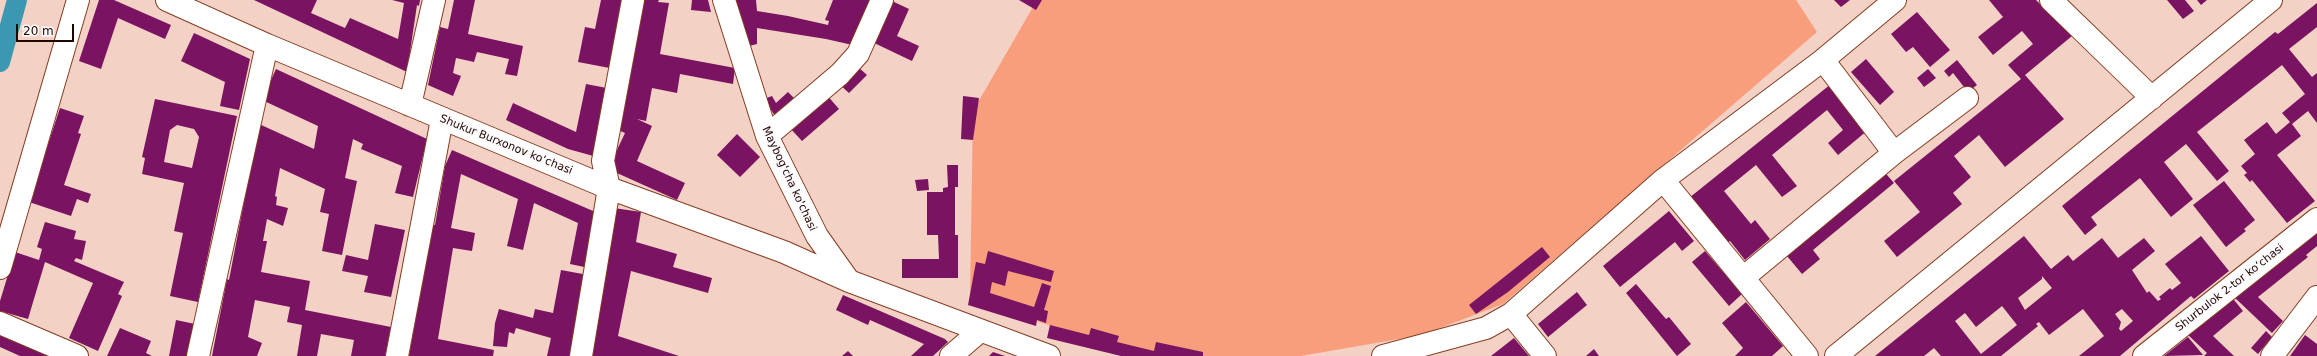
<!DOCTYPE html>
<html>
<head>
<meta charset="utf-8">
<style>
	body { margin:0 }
	#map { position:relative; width:2317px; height:356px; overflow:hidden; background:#f4d1c5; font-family:"DejaVu Sans",sans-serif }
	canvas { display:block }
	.scale { position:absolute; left:16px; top:24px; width:58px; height:18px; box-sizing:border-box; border:2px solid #210500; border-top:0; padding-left:5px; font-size:12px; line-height:14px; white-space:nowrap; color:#210500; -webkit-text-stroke:3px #fbfbfb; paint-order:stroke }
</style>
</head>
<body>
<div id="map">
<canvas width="2317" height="356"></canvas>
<div class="scale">20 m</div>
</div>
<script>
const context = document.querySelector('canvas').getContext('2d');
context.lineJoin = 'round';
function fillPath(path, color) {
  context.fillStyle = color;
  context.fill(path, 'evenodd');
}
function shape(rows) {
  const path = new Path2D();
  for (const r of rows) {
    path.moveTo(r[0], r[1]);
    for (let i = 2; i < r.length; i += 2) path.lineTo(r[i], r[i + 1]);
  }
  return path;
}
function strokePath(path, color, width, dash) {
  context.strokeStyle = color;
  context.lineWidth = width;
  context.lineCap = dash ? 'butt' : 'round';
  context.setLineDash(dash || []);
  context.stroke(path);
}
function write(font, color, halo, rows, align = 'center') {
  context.font = font + ' "DejaVu Sans",sans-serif';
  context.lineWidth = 4;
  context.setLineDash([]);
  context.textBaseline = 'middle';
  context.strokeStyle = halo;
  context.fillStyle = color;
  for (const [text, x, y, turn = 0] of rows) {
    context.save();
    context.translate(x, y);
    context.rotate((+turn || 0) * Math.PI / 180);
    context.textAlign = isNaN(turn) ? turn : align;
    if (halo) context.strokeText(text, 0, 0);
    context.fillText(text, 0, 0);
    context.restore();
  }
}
fillPath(shape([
	[1037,0,1796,0,1817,32,1503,304,1422,335,1301,356,1169,356,1118,349,970,298,973,111]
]), '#f99e7d');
strokePath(shape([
	[0,62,17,0]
]), '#3c98b2', 20);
fillPath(shape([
	[99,0,114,0,171,25,165,39,118,18,101,69,79,61],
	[254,0,317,0,311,13,345,28,350,18,398,39,404,3,392,0,420,0,419,6,417,5,407,72],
	[454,0,475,0,468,34,523,46,517,76,505,74,509,59,477,52,474,62,456,58,453,73,461,76,453,96,428,85,440,27,448,29],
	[601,0,626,0,615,69,578,62,585,27,595,29],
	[643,0,659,0,658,2,669,3,660,54,735,68,733,84,680,74,677,93,652,88,646,121,637,119,652,126,637,161,685,183,677,200,608,169,625,133,618,130,623,117,619,116],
	[692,0,708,0,711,12,691,10],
	[733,0,756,0,757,11,788,16,828,25,829,21,825,20,833,0,877,0,857,46,826,39,757,28,757,44,745,47],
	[1019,0,1042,0,1036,10],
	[1834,0,1850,0,1841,7],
	[1989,0,2036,0,2072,36,2025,75,2064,119,2005,167,1979,135,1954,156,1971,177,1953,193,1962,204,1897,257,1884,241,1920,212,1894,181,2021,79,2008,65,2033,44,2022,31,1993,55,1978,37,2003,17],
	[2167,0,2185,0,2194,11,2183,19],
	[2197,0,2207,0,2201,5],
	[892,1,909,9,897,36,919,46,912,61,870,41],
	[2317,3,2317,27,2289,49,2312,77,2317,73,2317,123,2308,111,2292,124,2301,136,2277,155,2315,201,2287,223,2252,180,2250,182,2244,175,2247,173,2241,166,2255,154,2244,140,2267,122,2276,134,2290,122,2282,113,2305,94,2282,65,2197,132,2229,171,2217,181,2186,144,2164,162,2193,199,2171,217,2140,178,2091,217,2097,225,2085,235,2062,206,2275,32,2278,34],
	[1917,12,1950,50,1930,67,1913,47,1906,52,1891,34],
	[194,33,250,59,239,110,220,106,225,82,181,61],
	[1866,59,1894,92,1880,105,1851,72],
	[1957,60,1977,85,1968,92,1953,73,1949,77,1944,71],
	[857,66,867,75,849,93,839,84],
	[276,69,427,139,413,197,395,193,402,166,361,149,363,144,353,139,345,178,357,181,342,255,322,251,329,214,320,212,325,189,280,168,275,196,277,197,276,205,288,208,283,226,267,219,263,241,267,241,261,272,310,281,305,310,391,327,385,356,351,356,354,340,321,334,317,356,297,356,302,325,287,322,290,307,255,300,248,337,262,343,257,356,212,356,227,279,229,280,259,124,314,149,318,126,262,100],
	[1928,69,1936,78,1924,87,1917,78],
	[586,84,612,89,597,157,568,149,506,120,513,103,576,132],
	[1831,84,1868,130,1838,155,1828,143,1843,130,1827,110,1772,155,1797,186,1782,197,1756,165,1724,191,1751,224,1755,220,1770,239,1745,260,1730,241,1726,244,1689,198],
	[788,92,797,101,777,119,764,99,772,96,776,103],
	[826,94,839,109,802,141,789,127],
	[963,96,979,98,973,140,961,139],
	[155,99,237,116,198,302,170,296,183,233,174,231,184,183,142,174,145,158,142,157],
	[177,125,194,129,199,137,192,168,164,162,170,130],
	[60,108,84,116,78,133,81,134,64,185,91,194,88,203,77,199,71,216,29,202],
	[737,134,760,157,740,177,717,155],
	[452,150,600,214,589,268,570,264,578,223,534,203,523,250,507,246,518,199,461,174,451,228,475,233,472,251,453,248,438,339,494,350,493,356,409,356,432,225,435,225,445,166],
	[947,165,958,165,958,187,955,187,955,235,958,235,958,278,902,278,902,259,939,259,938,235,927,235,927,192,943,192,943,188,948,187],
	[1881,168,1894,183,1813,250,1820,259,1802,274,1782,250],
	[928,179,929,190,917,191,915,180],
	[2224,181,2255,220,2244,229,2246,231,2226,247,2193,205],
	[614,208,641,212,636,242,677,254,673,267,712,278,708,293,631,271,618,336,679,356,590,356],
	[1669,211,1694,241,1682,251,1675,242,1620,287,1603,266],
	[45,222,76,231,74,239,86,241,82,260,76,258,74,261,124,282,118,294,122,296,98,351,69,338,93,283,45,262,28,319,0,311,0,301,15,252,39,260,42,249,37,247],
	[375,224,405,230,391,297,364,292,368,276,342,271,346,255,368,260],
	[2317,230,2317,246,2306,255,2308,257,2258,297,2283,321,2272,333,2233,296],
	[2024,236,2051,269,2068,255,2073,261,2102,238,2118,258,2144,238,2155,251,2132,270,2147,293,2149,291,2158,301,2161,299,2159,297,2170,288,2172,290,2181,283,2165,264,2201,236,2229,271,2194,299,2191,296,2120,356,2079,356,2104,336,2083,309,2049,335,2039,322,2036,324,2038,326,2001,356,1941,356,1934,348,1924,356,1875,356],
	[2042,276,2052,288,2025,310,2018,298,2042,279],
	[2002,306,2017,325,1981,354,1955,321,1965,313,1976,327],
	[2122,309,2133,321,2121,331,2119,329,2121,322,2115,314],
	[1542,247,1550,257,1508,292,1476,314,1469,305],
	[988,251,1054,271,1051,282,1008,271,1005,286,992,282,990,293,1034,307,1042,283,1051,286,1044,310,1048,311,1046,323,1037,320,1036,326,968,305,976,262,985,264],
	[1705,251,1742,294,1729,306,1692,262],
	[561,270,588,275,576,356,547,356,551,338,516,328,514,334,509,332,507,347,493,346,495,323,499,309,533,318,535,309,553,313],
	[1636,284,1666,319,1669,317,1691,344,1677,356,1626,293],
	[1577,292,1587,305,1548,337,1538,324],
	[843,295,945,339,948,342,933,356,911,356,924,344,870,320,868,325,836,310],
	[2230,295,2243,311,2213,336,2234,356,2204,356,2207,353,2186,333],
	[1746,302,1783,346,1772,356,1735,356,1743,348,1722,323],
	[176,320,195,324,188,356,169,356],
	[1050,325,1089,335,1091,328,1119,336,1117,342,1154,351,1156,342,1203,352,1203,356,1121,356,1047,338],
	[120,328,151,341,146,353,152,356,107,356],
	[2266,331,2272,337,2258,354,2251,348],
	[0,335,50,356,20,356,0,347],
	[2305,335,2317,344,2317,356,2290,356],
	[2188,337,2203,355,2164,356],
	[1514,338,1529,356,1491,356],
	[1594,349,1599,356,1586,356],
	[848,351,853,356,842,356],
	[993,352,1005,356,989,356]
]), '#7a1361');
const minor = shape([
	[167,0,267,45,609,188,784,252,849,281,1049,356],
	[724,0,767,136,817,236,849,281],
	[2051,0,2152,98],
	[1823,60,1894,153],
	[410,105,434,0],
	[767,136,840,74,858,54,882,0],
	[1663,180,1807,356],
	[0,268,78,0],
	[1743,278,1894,153,1967,98],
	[1511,314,1545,356],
	[0,323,77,356],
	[198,356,267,45],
	[397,356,442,119],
	[581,356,609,188,603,161,633,0],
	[951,356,980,331],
	[1383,356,1486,328,1511,314,1663,180,1823,60,1895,0],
	[1836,356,2271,0],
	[2144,356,2317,219],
	[2272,356,2317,297]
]);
strokePath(minor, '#853d22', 24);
strokePath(minor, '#fff', 22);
write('11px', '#210500', '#fbfbfb', [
	["Shukur Burxonov koʻchasi",506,145,22],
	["Maybog'cha ko'chasi",789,179,65],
	["Shurbulok 2-tor ko‘chasi",2230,288,-38]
]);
</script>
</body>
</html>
